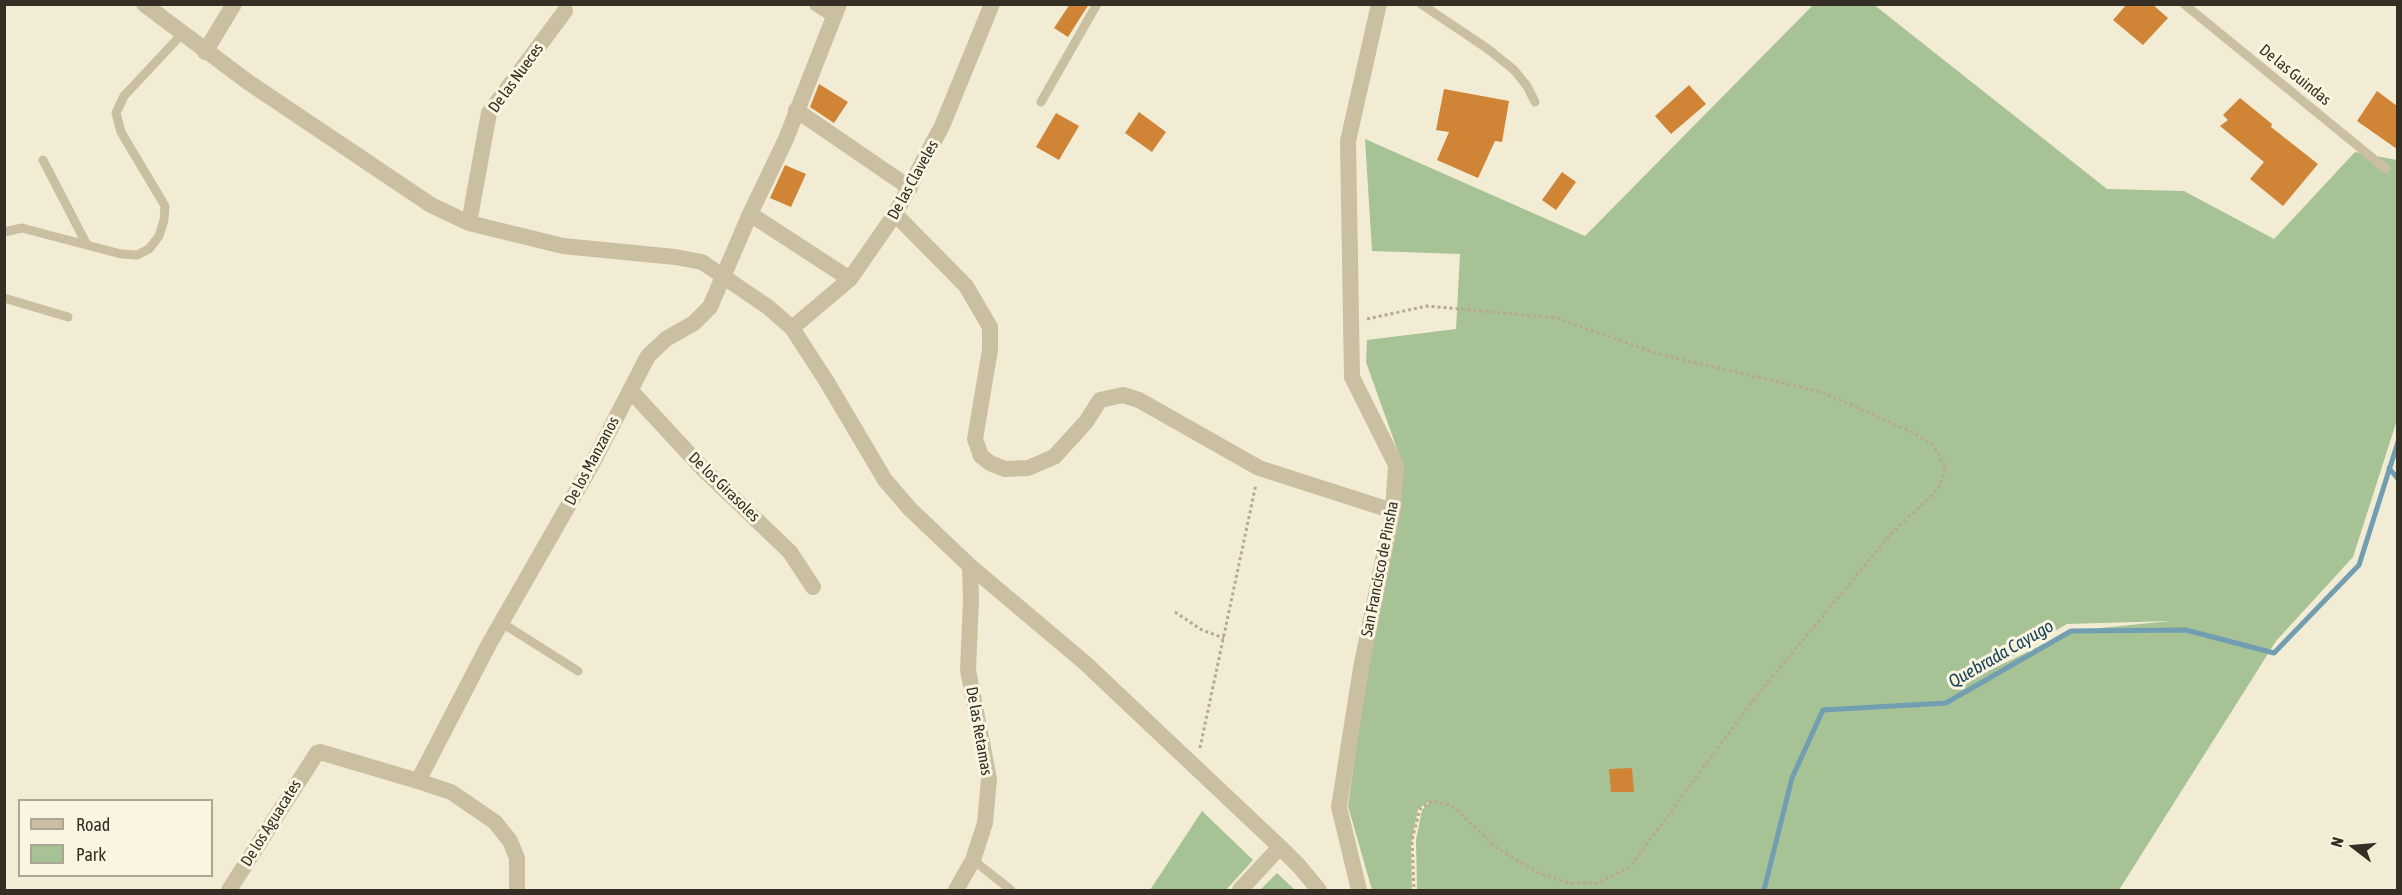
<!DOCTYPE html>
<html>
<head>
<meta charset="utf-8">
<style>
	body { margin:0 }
	#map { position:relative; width:2402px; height:895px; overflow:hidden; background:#f2ecd5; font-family:"Asap Condensed",sans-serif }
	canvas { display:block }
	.frame { position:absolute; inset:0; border:6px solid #342e24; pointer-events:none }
	.legend { position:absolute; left:18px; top:799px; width:195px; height:78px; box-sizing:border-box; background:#faf5e1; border:2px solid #aba595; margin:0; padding:8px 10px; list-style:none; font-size:18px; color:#342e24 }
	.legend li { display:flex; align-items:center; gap:12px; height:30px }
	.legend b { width:30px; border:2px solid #aba595 }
	.north { position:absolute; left:2324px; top:817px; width:60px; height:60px; -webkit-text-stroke:4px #faf5e1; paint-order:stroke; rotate:286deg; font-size:16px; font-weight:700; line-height:24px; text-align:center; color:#342e24 }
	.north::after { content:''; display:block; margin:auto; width:21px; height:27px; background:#342e24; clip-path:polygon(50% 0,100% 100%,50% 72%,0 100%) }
</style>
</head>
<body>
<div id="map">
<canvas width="2402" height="895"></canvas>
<div class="frame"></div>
<ul class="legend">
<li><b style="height:8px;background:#cbbfa1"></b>Road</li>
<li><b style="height:16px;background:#a7c295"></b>Park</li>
</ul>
<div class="north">N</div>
</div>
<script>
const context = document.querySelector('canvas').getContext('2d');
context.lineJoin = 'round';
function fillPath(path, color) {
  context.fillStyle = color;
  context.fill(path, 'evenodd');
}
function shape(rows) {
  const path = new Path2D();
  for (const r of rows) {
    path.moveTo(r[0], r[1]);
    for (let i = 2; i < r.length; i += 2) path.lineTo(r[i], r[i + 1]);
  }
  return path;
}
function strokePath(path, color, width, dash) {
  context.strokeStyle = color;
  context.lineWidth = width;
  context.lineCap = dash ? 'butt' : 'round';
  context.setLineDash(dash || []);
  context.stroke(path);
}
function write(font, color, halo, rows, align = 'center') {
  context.font = font + ' "Asap Condensed",sans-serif';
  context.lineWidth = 6;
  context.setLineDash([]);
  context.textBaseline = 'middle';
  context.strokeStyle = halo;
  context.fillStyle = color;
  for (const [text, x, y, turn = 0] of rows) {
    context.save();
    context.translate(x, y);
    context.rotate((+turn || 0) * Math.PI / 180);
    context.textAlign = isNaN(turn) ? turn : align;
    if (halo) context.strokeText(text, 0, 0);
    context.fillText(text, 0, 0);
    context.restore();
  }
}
fillPath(shape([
	[1873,4,2107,189,2184,191,2274,239,2355,152,2397,160,2397,420,2353,557,2276,641,2119,890,1417,890,1416,840,1422,810,1430,801,1418,809,1411,844,1412,890,1372,890,1348,806,1361,712,1402,463,1366,362,1367,340,1456,329,1460,254,1372,251,1365,139,1585,236,1813,5],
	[2170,621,2071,631,1988,671,2067,624],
	[1202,811,1253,860,1226,890,1150,890],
	[1277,873,1295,890,1260,890]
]), '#a7c295');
strokePath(shape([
	[2389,468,2398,479],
	[1764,890,1792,778,1823,710,1946,703,2071,631,2186,630,2274,653,2359,565,2398,442]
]), '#729eb1', 5);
fillPath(shape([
	[1070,4,1089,4,1068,37,1054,28],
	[2127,4,2152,4,2168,18,2143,45,2113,20],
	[819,84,848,102,834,123,810,107],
	[1689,85,1706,104,1671,134,1655,116],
	[1444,89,1509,101,1502,142,1495,141,1478,178,1437,160,1449,132,1436,130],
	[2377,91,2397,106,2397,149,2357,121],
	[2240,98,2272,124,2271,127,2318,164,2283,206,2250,179,2264,162,2220,126,2228,120,2223,115],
	[1139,112,1166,132,1152,152,1125,133],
	[1056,113,1079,126,1059,160,1036,147],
	[785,165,806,174,791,207,770,198],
	[1562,172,1576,182,1556,210,1542,200],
	[1632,768,1634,792,1611,792,1609,769]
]), '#d08436');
strokePath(shape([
	[1367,319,1427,306,1557,318,1658,354,1822,392,1914,433,1933,445,1946,468,1938,489,1890,535,1754,699,1630,867,1597,883,1569,883,1539,873,1498,849,1451,805,1432,801,1420,809,1412,840,1414,890],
	[1175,612,1202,630,1224,638],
	[1200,748,1256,484]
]), '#b7a98b', 3, [3, 3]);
strokePath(shape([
	[1421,4,1488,49,1514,70,1527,86,1535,102],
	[2184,4,2386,169],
	[1041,102,1097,4],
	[43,160,87,245],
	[4,232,22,228,121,254,137,255,149,249,159,236,164,220,165,206,121,132,116,113,124,96,182,34],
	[4,298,68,317],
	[502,623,578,671],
	[973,860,1011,890]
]), '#cbbfa1', 9);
strokePath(shape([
	[144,4,248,82,431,205,469,223,563,246,675,257,702,262,768,307,792,328,827,382,885,480,910,509,970,566,1084,662,1280,847,1299,866,1319,890],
	[817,4,835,15],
	[205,52,234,4],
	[796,110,910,188],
	[750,214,850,279],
	[895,214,966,286,990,327,990,350,975,439,981,456,990,463,1005,469,1028,468,1054,457,1086,422,1100,400,1123,395,1139,400,1259,468,1393,511],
	[469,223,489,113,565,11],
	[792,328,850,279,895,214,942,126,992,4],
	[630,390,704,470,790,552,813,587],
	[229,890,317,753,320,752,418,781],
	[517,890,517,858,510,841,495,822,451,792,418,781,489,644,591,466,648,356,666,339,694,323,710,307,750,214,786,139,839,4],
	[956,890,973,860,985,823,989,779,968,670,971,600,970,566],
	[1240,890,1280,847],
	[1359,890,1339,807,1361,668,1393,511,1396,465,1352,377,1348,141,1379,4]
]), '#cbbfa1', 16);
write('16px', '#342e24', '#faf5e1', [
	["De las Guindas",2295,75,39],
	["De las Nueces",516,78,-54],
	["De las Claveles",913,180,-61],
	["De los Manzanos",592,461,-62],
	["De los Girasoles",724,487,44],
	["San Francisco de Pinsha",1380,569,-79],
	["De las Retamas",979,731,80],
	["De los Aguacates",271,823,-58]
]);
write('italic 18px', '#174358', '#faf5e1', [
	["Quebrada Cayugo",2001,654,-30]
]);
</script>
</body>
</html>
